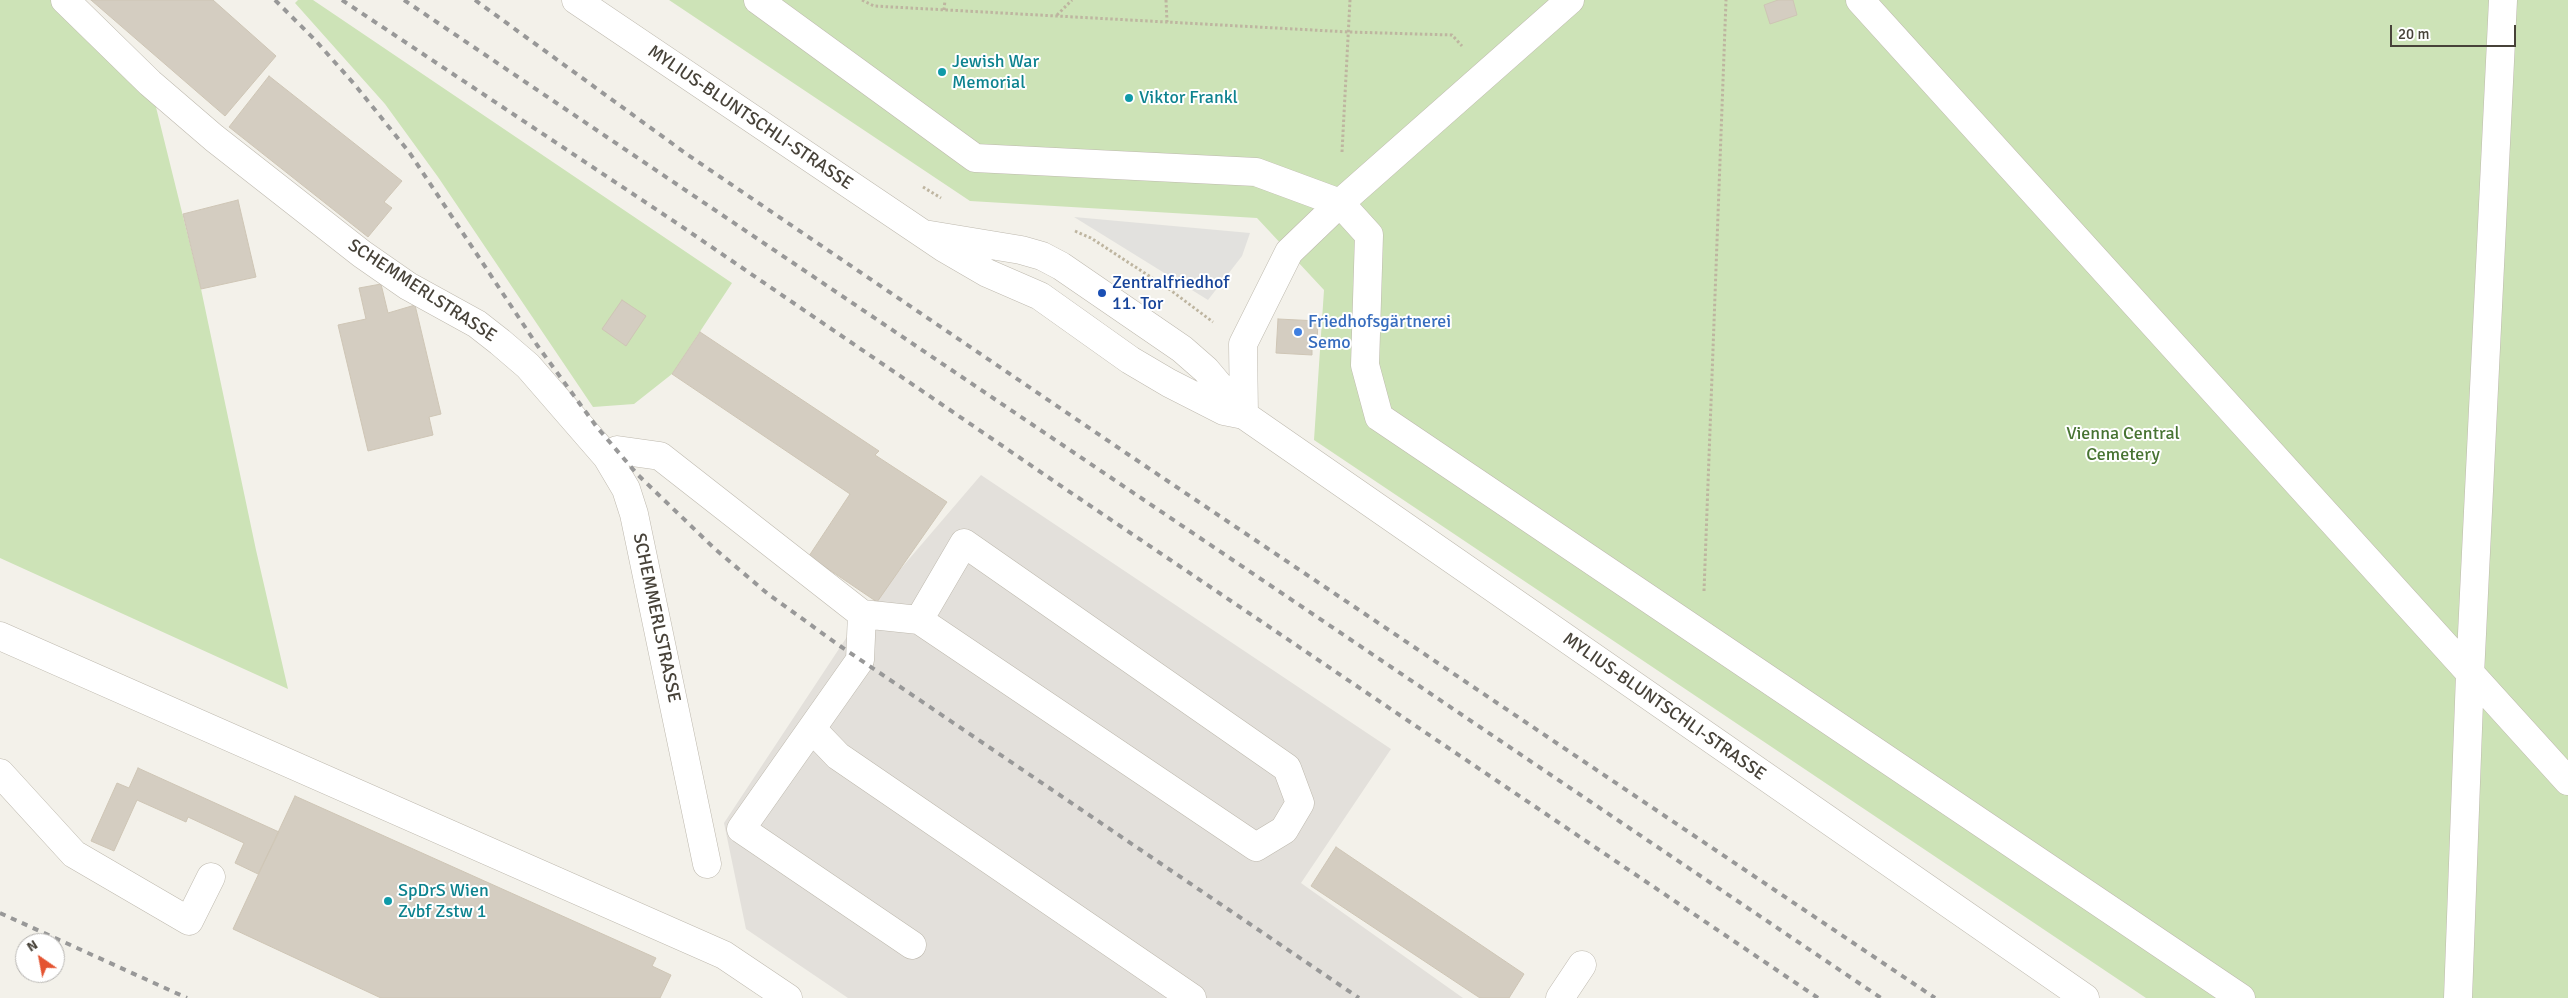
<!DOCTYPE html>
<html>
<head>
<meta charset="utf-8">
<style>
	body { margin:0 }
	#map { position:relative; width:2568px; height:998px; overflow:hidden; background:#f3f1ea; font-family:Signika,sans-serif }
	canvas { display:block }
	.north { position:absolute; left:15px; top:933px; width:50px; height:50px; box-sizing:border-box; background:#fff; border:1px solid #b5b3b0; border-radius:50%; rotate:327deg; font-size:14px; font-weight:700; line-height:20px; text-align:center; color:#474239 }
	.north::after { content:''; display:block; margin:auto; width:18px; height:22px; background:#e45431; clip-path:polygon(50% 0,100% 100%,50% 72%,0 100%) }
	.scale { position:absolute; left:2390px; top:25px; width:126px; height:22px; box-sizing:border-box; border:2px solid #474239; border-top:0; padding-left:6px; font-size:15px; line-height:18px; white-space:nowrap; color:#474239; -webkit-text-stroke:4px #fff; paint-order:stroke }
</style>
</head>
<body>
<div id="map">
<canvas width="2568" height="998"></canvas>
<div class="north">N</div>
<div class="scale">20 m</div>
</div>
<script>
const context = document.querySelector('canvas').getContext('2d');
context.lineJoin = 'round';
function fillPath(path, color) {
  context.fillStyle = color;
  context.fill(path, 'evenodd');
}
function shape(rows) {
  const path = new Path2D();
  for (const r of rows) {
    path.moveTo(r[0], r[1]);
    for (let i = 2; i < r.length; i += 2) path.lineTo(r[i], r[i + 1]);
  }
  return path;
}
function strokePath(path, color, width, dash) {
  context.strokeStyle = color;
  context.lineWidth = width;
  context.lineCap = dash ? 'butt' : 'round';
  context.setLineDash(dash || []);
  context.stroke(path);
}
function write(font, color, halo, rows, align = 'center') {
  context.font = font + ' Signika,sans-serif';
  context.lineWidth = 4;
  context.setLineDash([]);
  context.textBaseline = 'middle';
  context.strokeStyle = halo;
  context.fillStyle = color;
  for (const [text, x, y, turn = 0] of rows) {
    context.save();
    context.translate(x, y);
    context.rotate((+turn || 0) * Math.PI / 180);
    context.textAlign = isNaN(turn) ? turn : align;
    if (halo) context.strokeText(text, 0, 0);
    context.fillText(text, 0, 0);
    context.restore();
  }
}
fillPath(shape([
	[981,475,1391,749,1301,883,1463,998,848,998,746,929,724,823,862,614]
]), '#e3e0db');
fillPath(shape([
	[0,0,65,0,150,83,201,289,256,550,288,689,0,558],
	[298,0,313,0,732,283,672,374,634,404,593,407,438,177,385,104,295,3],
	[669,0,2568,0,2568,998,2146,998,1314,440,1324,290,1257,218,970,201]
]), '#cde3b7');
fillPath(shape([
	[1074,217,1250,233,1242,256,1208,300]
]), '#e2e1de');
const building = shape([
	[91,0,213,0,276,56,225,116,91,0],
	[1778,0,1793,0,1797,15,1770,24,1764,5,1778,0],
	[269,76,402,181,384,202,392,208,368,237,229,127,269,76],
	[238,200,256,277,201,289,183,214,238,200],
	[381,284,388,313,415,305,441,414,429,417,433,435,368,451,338,325,366,319,359,288,381,284],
	[622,300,646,316,626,346,602,329,622,300],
	[1278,319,1318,321,1317,343,1312,343,1312,355,1276,353,1278,319],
	[700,332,879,451,875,455,947,502,877,602,809,556,850,494,672,374,700,332],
	[138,768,279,832,258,874,235,863,244,843,188,817,186,822,137,800,114,851,91,841,117,783,129,788,138,768],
	[295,796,656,958,652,966,671,975,660,998,381,998,233,929,295,796],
	[1336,847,1524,974,1509,998,1480,998,1311,886,1336,847]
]);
fillPath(building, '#d4cdc1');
strokePath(building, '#cec5b5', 1);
const minor = shape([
	[65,0,150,83,214,138,362,254,408,286,477,324,500,342,528,366,607,457,626,489,634,514,707,864],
	[576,0,944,248,987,273,1040,296,1130,360,1169,383,1224,411,1244,415],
	[758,0,975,158,1256,172,1340,203,1369,235,1365,365,1379,417,2241,998],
	[1860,0,2568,781],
	[924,234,1021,250,1042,256,1061,266,1182,349,1206,370,1244,415,2085,998],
	[1244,415,1243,344,1289,252,1340,203,1570,0],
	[607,457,617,450,660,456,862,614,919,620,964,543,1287,768,1300,803,1284,830,1256,847,919,620],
	[862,614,860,660,741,829,912,945],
	[0,636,724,955,788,998],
	[813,730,838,756,1192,998],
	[0,773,74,854,189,921,211,877],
	[1560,998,1582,965],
	[2458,998,2470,675,2503,0]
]);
strokePath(minor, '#beb9ae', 29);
strokePath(shape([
	[862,0,874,6,1349,32,1452,35,1462,46],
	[1166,0,1167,22],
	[944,10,945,0],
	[1057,15,1072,0],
	[1342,152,1350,0],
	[923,187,941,198],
	[1075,231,1091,238,1169,289,1213,322],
	[1704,591,1726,0]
]), '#beb5a0', 3, [2.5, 2.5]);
strokePath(minor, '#fff', 28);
strokePath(shape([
	[275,0,316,41,355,85,409,152,537,345,596,426,637,474,715,549,768,594,840,646,1359,998],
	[342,0,678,224,1064,488,1818,998],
	[404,0,1881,998],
	[475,0,688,155,1129,455,1935,998],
	[0,913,187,998]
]), '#989898', 4, [6, 6]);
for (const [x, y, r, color] of [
	[942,72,5,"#0f9aa8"],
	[1129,98,5,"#0f9aa8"],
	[1102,293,5,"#1a4fb4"],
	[1298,332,5,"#3f7fe0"],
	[388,901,5,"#0f9aa8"]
]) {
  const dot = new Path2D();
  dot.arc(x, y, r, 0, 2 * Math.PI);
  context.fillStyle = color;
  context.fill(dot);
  strokePath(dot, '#fff', 2);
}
write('18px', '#0d838f', '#fff', [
	["Jewish War",952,62],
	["Memorial",952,83],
	["Viktor Frankl",1139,98],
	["SpDrS Wien",398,891],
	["Zvbf Zstw 1",398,912]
], 'left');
write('18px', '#474239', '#fff', [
	["MYLIUS-BLUNTSCHLI-STRASSE",750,118,34],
	["SCHEMMERLSTRASSE",422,291,33],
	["SCHEMMERLSTRASSE",656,618,78],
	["MYLIUS-BLUNTSCHLI-STRASSE",1664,707,35]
]);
write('18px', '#164399', '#fff', [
	["Zentralfriedhof",1112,283],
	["11. Tor",1112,304]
], 'left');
write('18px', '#366cbe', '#fff', [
	["Friedhofsgärtnerei",1308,322],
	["Semo",1308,343]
], 'left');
write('18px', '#477332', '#fff', [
	["Vienna Central",2123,434],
	["Cemetery",2123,455]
]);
</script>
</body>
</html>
